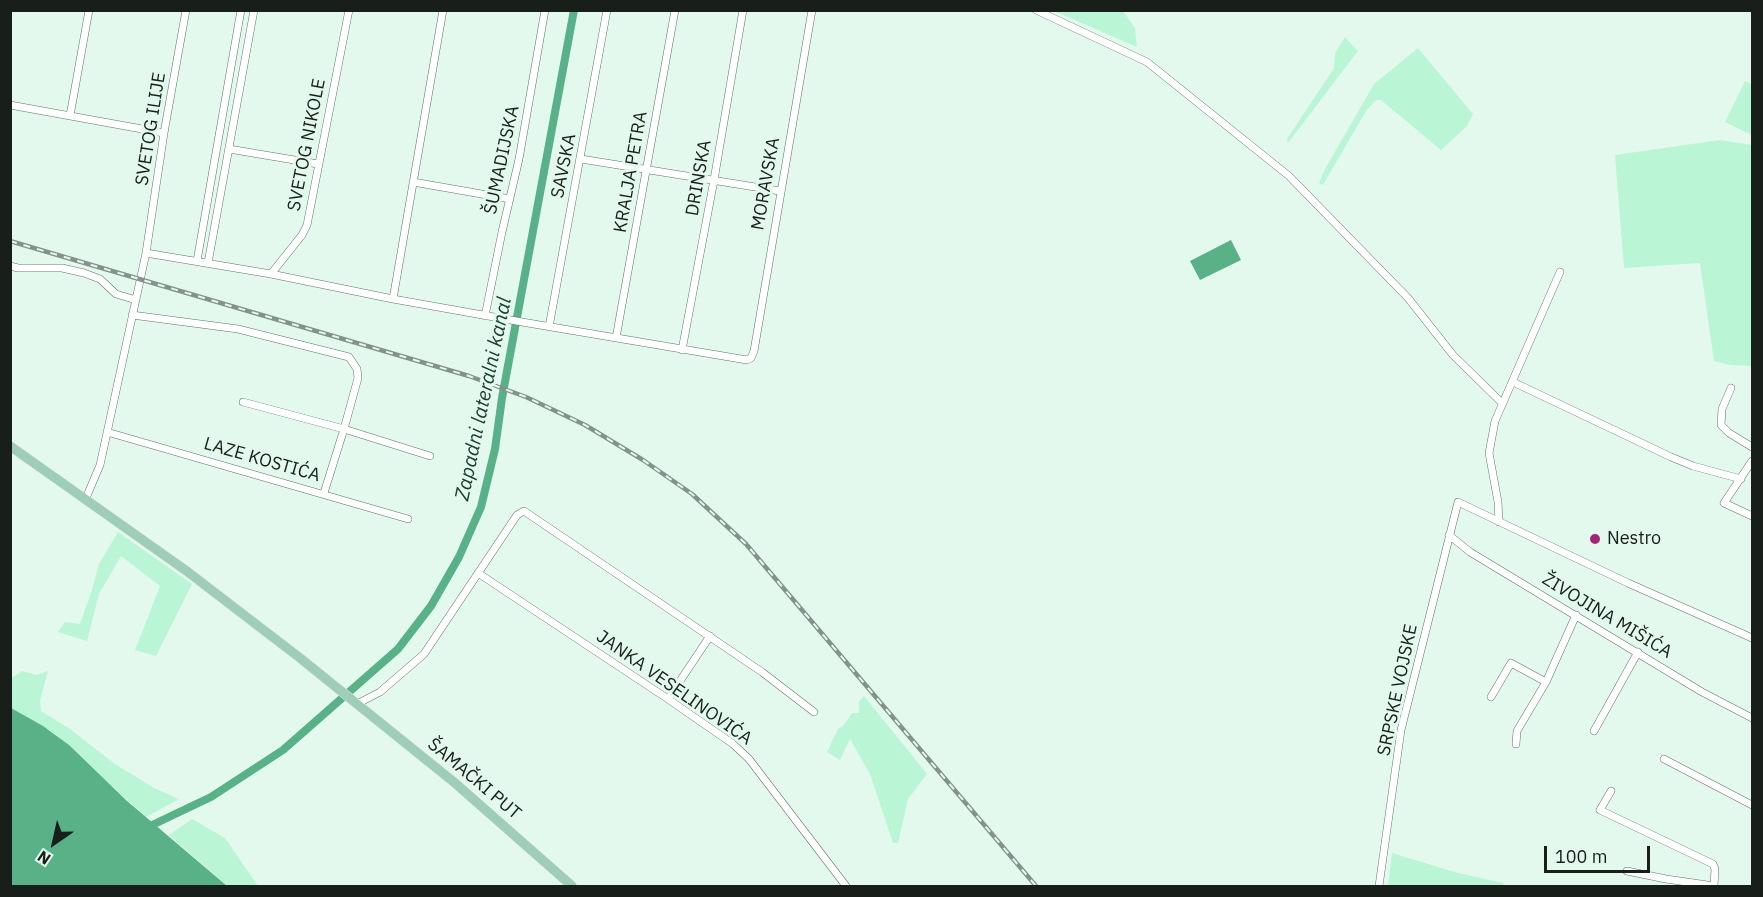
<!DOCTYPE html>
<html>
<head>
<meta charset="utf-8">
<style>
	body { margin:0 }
	#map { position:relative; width:1763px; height:897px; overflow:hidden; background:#e3f9ed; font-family:"IBM Plex Sans",sans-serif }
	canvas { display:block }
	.frame { position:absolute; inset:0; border:12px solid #181f1b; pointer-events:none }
	.north { position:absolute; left:24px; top:813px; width:60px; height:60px; -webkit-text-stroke:4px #e3f9ed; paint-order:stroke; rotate:214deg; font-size:16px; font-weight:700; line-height:24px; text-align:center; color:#181f1b }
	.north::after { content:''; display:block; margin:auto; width:21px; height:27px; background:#181f1b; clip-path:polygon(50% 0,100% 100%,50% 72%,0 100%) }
	.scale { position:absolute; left:1544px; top:846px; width:106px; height:27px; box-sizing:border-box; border:3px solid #181f1b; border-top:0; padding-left:8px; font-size:18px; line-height:21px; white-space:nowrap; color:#181f1b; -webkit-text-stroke:4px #e3f9ed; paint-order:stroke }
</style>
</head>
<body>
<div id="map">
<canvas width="1763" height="897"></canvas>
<div class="frame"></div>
<div class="north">N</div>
<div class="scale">100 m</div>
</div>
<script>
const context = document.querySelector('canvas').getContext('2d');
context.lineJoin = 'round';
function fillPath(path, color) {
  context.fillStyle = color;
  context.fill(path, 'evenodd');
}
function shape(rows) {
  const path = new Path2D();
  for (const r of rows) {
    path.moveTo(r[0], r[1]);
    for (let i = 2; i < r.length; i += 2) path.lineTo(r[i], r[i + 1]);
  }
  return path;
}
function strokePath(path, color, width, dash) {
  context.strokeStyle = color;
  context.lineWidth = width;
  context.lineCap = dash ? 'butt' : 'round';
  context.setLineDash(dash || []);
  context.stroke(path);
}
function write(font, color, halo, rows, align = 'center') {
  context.font = font + ' "IBM Plex Sans",sans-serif';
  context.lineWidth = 6;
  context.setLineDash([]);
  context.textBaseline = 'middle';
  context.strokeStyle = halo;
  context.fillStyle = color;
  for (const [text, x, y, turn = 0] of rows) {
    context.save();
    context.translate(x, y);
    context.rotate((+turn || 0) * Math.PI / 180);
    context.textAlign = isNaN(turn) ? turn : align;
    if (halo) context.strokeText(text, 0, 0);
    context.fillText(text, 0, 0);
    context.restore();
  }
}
fillPath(shape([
	[1054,11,1123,11,1135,28,1137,47],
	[1345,37,1358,51,1288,143,1287,139,1334,68,1335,53],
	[1418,48,1473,114,1467,126,1441,150,1381,100,1376,100,1366,111,1323,185,1319,183,1325,169,1374,84],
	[1745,81,1752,84,1752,135,1725,122],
	[1720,140,1752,145,1752,366,1730,365,1714,361,1700,263,1624,268,1615,155],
	[118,532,192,584,156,656,135,650,160,586,121,556,99,594,87,641,58,632,65,622,80,624,92,590,99,564],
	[22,671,37,675,48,671,40,700,41,711,70,729,115,764,154,788,179,799,146,817,55,734,11,708,10,679],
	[864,696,927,774,908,799,898,843,893,843,870,774,850,739,840,760,827,752,838,729,844,725,852,713,859,713,859,702],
	[192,819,225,838,258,886,227,886,169,835],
	[1392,853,1458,873,1503,883,1503,886,1388,886]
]), '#baf5d6');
fillPath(shape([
	[1231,240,1241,260,1200,280,1190,261],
	[11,708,43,726,69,745,127,801,227,886,11,886]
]), '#58b187');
strokePath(shape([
	[148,827,211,797,283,750,398,649,431,606,459,557,481,507,495,449,502,398,574,10]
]), '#58b187', 8);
const minor = shape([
	[1036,10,1147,62,1289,176,1408,298,1453,355,1502,403],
	[10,105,164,133],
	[70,116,89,10],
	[229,149,318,164],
	[581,159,780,191],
	[413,182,510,199],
	[146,253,271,274,393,299,522,322,747,360,751,358,754,351,812,10],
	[197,261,241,10],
	[208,263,254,10],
	[10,266,18,268,62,268,84,273,100,279,116,294,136,300],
	[271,274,302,235,307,225,349,10],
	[393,299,443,10],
	[132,315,238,329,349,357,357,369,358,378,344,429,324,493],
	[485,316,502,232,519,159,545,10],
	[549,327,607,10],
	[616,338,675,10],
	[682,350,714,180,743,10],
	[1513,382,1671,457,1693,466,1741,479],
	[1731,388,1722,409,1721,425,1729,433,1752,447],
	[243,402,344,429,430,456],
	[107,432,408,519],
	[1752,461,1724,503,1752,516],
	[86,498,100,465,146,253,164,133,186,10],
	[1499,522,1498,502,1489,453,1495,421,1560,272],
	[1449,535,1470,552,1702,692,1752,718],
	[478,573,668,699,733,744,749,759,846,886],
	[1491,697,1511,663,1546,682],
	[668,699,710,636],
	[357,704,380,692,424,654,517,515,524,511,762,672,814,712],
	[1594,731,1638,652],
	[1516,744,1517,731,1546,682,1576,615],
	[1664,759,1752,805],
	[1611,791,1600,810,1713,864,1715,869,1714,886],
	[1627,871,1666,879,1714,886],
	[1379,886,1401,730,1458,502,1628,583,1752,638]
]);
const major = shape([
	[10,446,188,572,300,658,455,783,572,886]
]);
strokePath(minor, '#607369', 8);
strokePath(major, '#dadbdb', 10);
strokePath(minor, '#fff', 7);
strokePath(major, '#9eceb7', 9);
const rail = shape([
	[10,241,469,376,526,397,585,425,643,460,692,494,746,544,1036,886]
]);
strokePath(rail, '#83928a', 4.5);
strokePath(rail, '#e3f9ed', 2, [7]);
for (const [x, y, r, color] of [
	[1595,539,6,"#a2257a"]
]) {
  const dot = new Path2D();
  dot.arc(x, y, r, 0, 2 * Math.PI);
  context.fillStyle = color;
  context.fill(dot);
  strokePath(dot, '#e3f9ed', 2);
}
write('18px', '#181f1b', '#e3f9ed', [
	["SVETOG ILIJE",151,129,-81],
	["SVETOG NIKOLE",307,145,-79],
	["ŠUMADIJSKA",502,160,-78],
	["SAVSKA",564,166,-79],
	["KRALJA PETRA",631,172,-80],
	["DRINSKA",699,178,-80],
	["MORAVSKA",766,184,-80],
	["LAZE KOSTIĆA",262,460,16],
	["ŽIVOJINA MIŠIĆA",1607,616,31],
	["JANKA VESELINOVIĆA",674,688,35],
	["SRPSKE VOJSKE",1398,690,-78],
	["ŠAMAČKI PUT",474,779,40]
]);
write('18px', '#181f1b', '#e3f9ed', [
	["Nestro",1607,539]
], 'left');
write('italic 20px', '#19402e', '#e3f9ed', [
	["Zapadni lateralni kanal",484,399,-78]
]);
</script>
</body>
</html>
